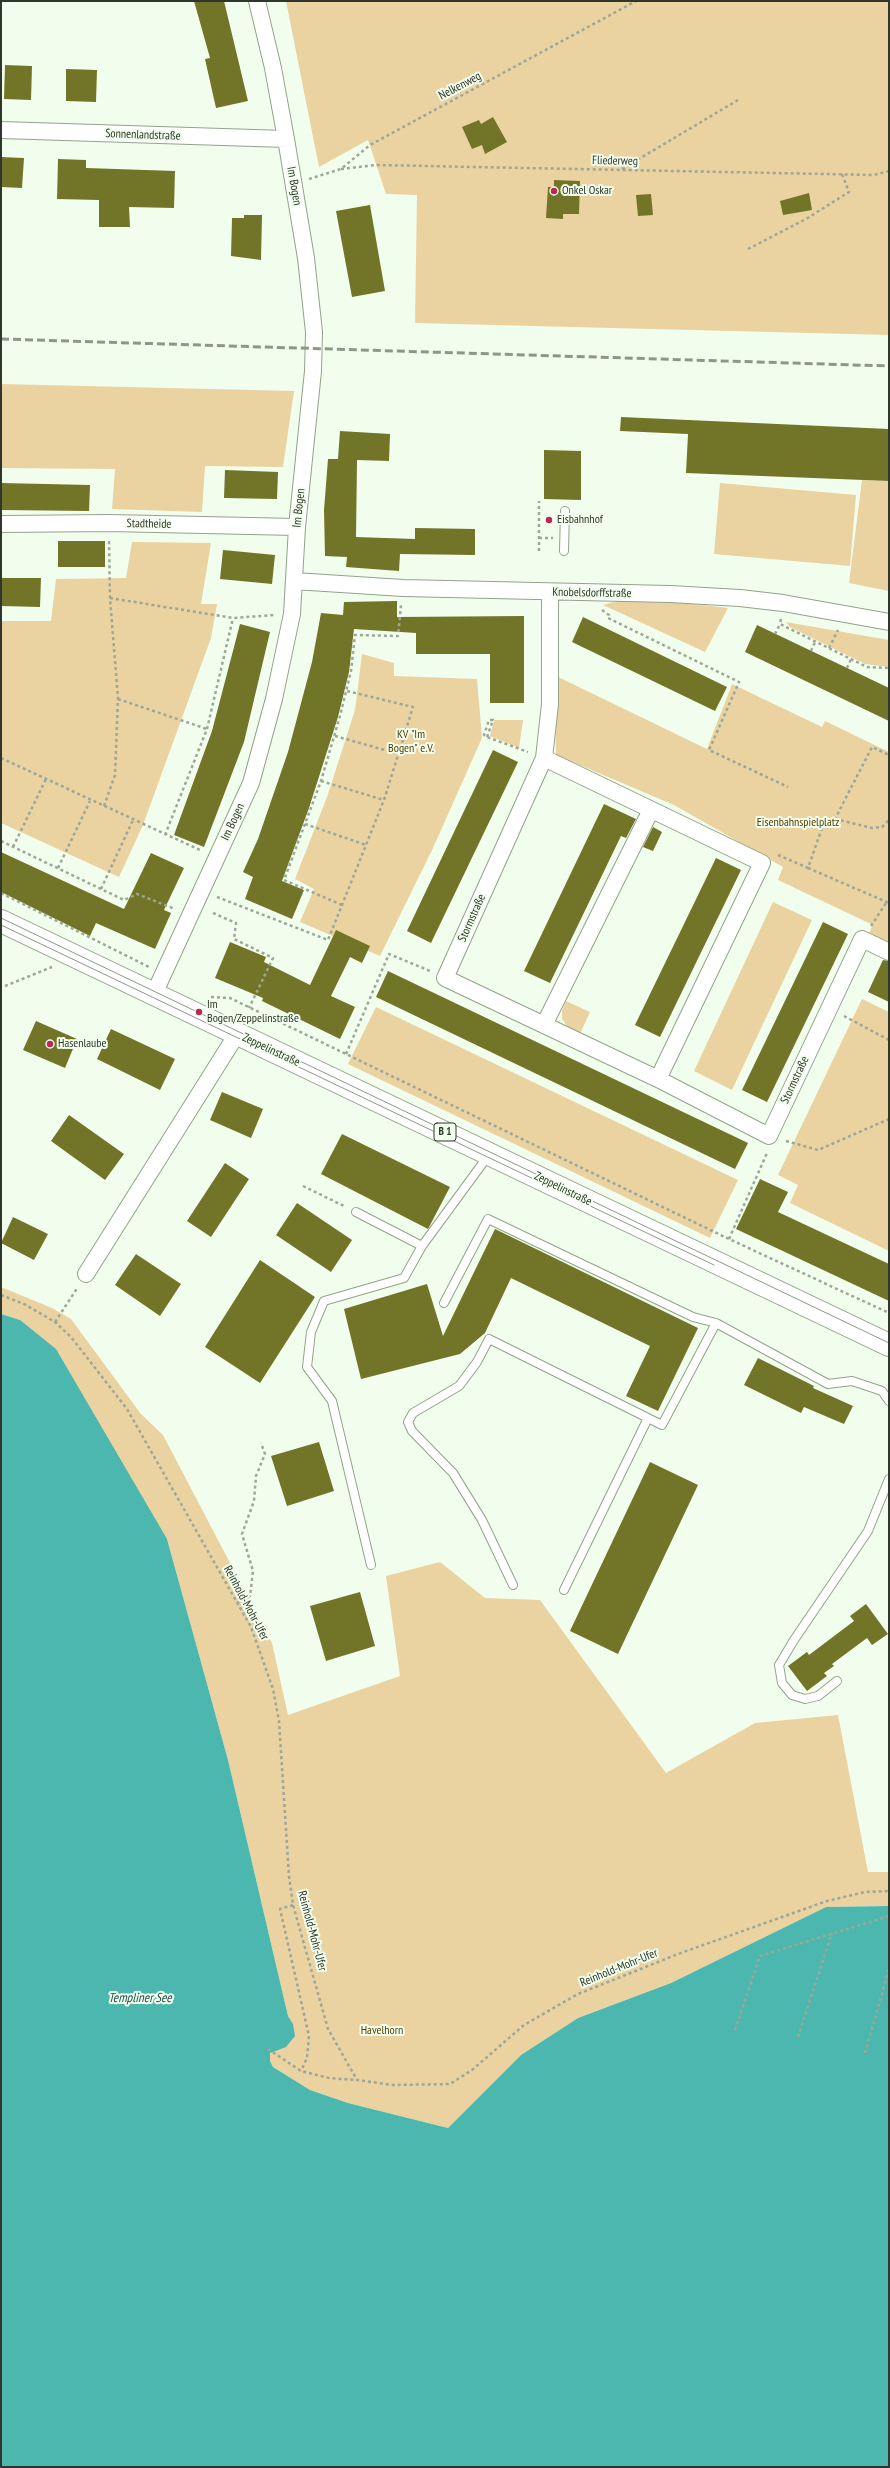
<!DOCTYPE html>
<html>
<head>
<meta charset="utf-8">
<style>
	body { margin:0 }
	#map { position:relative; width:890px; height:2468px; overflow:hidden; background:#f2feed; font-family:"PT Sans Narrow",sans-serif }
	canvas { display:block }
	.frame { position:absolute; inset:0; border:2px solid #2f372c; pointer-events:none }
</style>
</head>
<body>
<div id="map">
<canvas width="890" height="2468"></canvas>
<div class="frame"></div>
</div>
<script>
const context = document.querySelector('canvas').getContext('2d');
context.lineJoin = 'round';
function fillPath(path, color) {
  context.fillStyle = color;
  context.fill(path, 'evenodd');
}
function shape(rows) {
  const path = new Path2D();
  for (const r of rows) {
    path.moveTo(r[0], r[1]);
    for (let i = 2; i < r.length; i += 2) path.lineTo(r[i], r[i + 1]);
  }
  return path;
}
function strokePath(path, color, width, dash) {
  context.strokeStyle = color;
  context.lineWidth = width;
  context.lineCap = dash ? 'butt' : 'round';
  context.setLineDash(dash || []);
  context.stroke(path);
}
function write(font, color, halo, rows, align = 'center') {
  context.font = font + ' "PT Sans Narrow",sans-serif';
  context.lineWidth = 4;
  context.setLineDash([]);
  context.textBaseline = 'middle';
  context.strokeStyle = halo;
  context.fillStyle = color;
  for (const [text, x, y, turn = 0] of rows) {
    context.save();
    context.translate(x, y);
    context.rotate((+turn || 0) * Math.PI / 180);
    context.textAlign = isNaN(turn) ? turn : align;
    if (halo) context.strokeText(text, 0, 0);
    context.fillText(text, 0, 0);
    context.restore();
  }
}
fillPath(shape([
	[286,1,889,1,889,335,415,323,417,195,386,194,368,140,319,167],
	[1,384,294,391,283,467,205,466,202,512,112,509,115,469,1,468],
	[862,480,889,481,889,591,849,583],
	[720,483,856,495,850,566,714,554],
	[132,542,211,543,201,604,217,604,211,638,143,825,119,877,1,823,1,621,51,621,56,579,126,578],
	[617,601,669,601,728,608,705,652,603,605],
	[786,622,889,640,889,667,865,664,790,627],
	[362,654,394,663,394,676,477,679,482,738,433,848,380,956,300,922,314,889,295,879,327,797,355,710],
	[554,675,707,749,732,684,822,727,825,721,889,752,889,943,869,933,873,925,778,880,783,867,674,805,556,755],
	[494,720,523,720,519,748,490,736],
	[773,902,812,920,732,1090,694,1071],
	[862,999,889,1012,889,1251,790,1203,798,1185,778,1175],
	[566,1001,590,1012,580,1034,569,1029,562,1019,562,1011],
	[376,1007,738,1180,710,1238,348,1064],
	[1,1287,52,1308,71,1319,141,1414,163,1435,272,1643,288,1715,400,1676,386,1576,440,1562,485,1598,540,1600,666,1773,755,1723,838,1715,868,1872,889,1872,889,1906,826,1907,671,1983,578,2018,521,2055,448,2128,348,2103,310,2090,273,2067,270,2061,270,2053,293,2024,288,2016,228,1760,167,1539,20,1320,1,1314]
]), '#ebd2a1');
fillPath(shape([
	[1,1314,20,1320,56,1349,167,1539,228,1760,288,2016,293,2024,295,2036,286,2047,270,2053,270,2061,273,2067,310,2090,348,2103,448,2128,521,2055,578,2018,671,1983,826,1907,889,1906,889,2467,1,2467]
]), '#4bb7ae');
fillPath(shape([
	[194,1,224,1,248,101,216,108,205,59,210,58],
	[5,65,32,66,31,100,4,99],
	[66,69,97,70,96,102,66,101],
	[493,117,507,142,485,154,482,145,472,149,462,127,479,120,481,124],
	[1,157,24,158,22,188,1,187],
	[58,159,86,160,86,168,175,171,174,208,129,207,130,227,99,227,99,200,57,199],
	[554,180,580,181,579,214,563,214,563,219,546,218,548,187,554,187],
	[809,193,812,210,783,215,780,201],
	[651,194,653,215,638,216,636,195],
	[370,205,385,291,352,297,336,211],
	[244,215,262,215,261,260,231,256,232,218,244,218],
	[621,417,889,429,889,481,686,473,688,434,620,431],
	[340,431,390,434,389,461,357,460,356,537,415,539,415,528,475,529,475,555,400,554,399,571,346,567,347,557,325,556,324,510,328,459,338,459],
	[544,450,581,451,581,500,544,499],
	[225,470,278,472,277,499,224,498],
	[1,483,90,485,89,511,1,510],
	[58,541,105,541,105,567,58,567],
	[223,550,275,555,272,584,220,579],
	[1,578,41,578,40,607,1,606],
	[397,601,397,617,524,616,524,703,490,703,490,654,416,654,416,633,354,629,349,672,338,717,309,808,282,881,304,890,292,919,245,899,253,877,243,872,258,839,288,752,312,662,321,613,343,615,344,602],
	[583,617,727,687,715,711,572,642],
	[240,624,270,632,244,742,204,847,174,835,212,731],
	[757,625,889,688,889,721,745,652],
	[493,750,518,762,431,943,407,931],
	[604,804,636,819,626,838,621,836,550,983,524,971],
	[653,827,662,832,653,851,643,847],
	[1,852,124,909,151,853,184,868,164,910,171,913,155,949,96,923,90,936,1,892],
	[716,858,741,870,660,1037,635,1025],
	[823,922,848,934,767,1102,742,1090],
	[336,930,370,946,362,963,350,957,331,996,355,1007,340,1039,262,1001,263,998,215,978,230,942,266,957,264,962,310,985],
	[883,960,889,961,889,1002,868,992],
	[388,971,748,1143,735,1169,376,997],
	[36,1021,77,1039,65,1068,23,1050],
	[111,1029,175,1059,160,1090,97,1059],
	[222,1092,263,1109,251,1138,210,1120],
	[69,1115,124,1154,105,1180,51,1141],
	[342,1134,450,1187,428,1229,321,1174],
	[225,1163,249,1179,211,1237,187,1221],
	[760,1179,788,1192,778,1212,889,1264,889,1301,736,1229],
	[297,1203,352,1240,331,1272,276,1235],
	[13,1217,48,1234,34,1260,1,1243],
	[495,1229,698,1328,658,1411,626,1396,650,1346,511,1278,485,1333,460,1354,361,1379,344,1309,427,1284,443,1336],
	[136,1254,181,1284,160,1316,115,1285],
	[260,1260,315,1297,260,1383,205,1347],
	[758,1358,814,1386,813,1388,853,1406,844,1424,804,1407,801,1413,744,1385],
	[319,1442,334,1491,287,1506,271,1456],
	[650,1462,698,1485,618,1654,570,1631],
	[360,1592,375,1646,326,1661,310,1606],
	[866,1604,888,1634,872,1645,867,1638,832,1664,834,1666,824,1673,827,1676,807,1691,788,1666,807,1652,809,1655,854,1621,850,1616]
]), '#727427');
const lane = shape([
	[564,551,565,511],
	[356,1212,422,1246,488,1156],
	[444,1303,488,1219,693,1317,716,1323,828,1384,852,1381,882,1391,889,1401],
	[371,1565,332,1401,307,1367,311,1332,324,1301,404,1278,422,1246],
	[513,1585,482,1520,453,1473,412,1431,408,1422,413,1413,459,1386,477,1362,489,1339,662,1425,716,1323],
	[564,1590,648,1418],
	[837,1681,818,1696,805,1699,792,1695,782,1683,779,1665,794,1640,868,1531,889,1479]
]);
const street = shape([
	[1,130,286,139],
	[1,524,109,523,297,527],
	[294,581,403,588,670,594,740,598,783,603,889,622],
	[550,593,550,704,544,758,445,978,658,1079,769,1136,862,939,889,952],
	[544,758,762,863,658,1079],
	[154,994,251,783,274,699,292,614,297,527,313,371,314,332,306,258,286,139,273,68,257,1],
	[544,1025,651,810],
	[86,1274,237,1034]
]);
const primary = shape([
	[1,921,889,1345]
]);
strokePath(lane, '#91a389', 10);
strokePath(street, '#91a389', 18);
strokePath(primary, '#91a389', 24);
strokePath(shape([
	[341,169,376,165,874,175,889,171],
	[622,169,738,100],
	[309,179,341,169,370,145,636,1],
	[748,249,806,219,849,192,842,174],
	[539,538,553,538],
	[539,551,539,501],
	[110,598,233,618,275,615],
	[602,610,609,615,608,618,739,682,709,750,788,787],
	[781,619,780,624,867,667,889,668],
	[775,634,780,624],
	[829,648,838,630],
	[811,651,815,642],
	[847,668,851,659],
	[118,699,207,729],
	[335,736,399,754],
	[487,737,493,720,489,720,484,735,487,737,528,752],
	[1,758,202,851],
	[321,781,384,800],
	[104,806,115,775,118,699,110,598,109,539],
	[835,819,872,828,882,827,889,820],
	[305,824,366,845],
	[165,835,207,729,233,618],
	[1,841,124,900,137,894,175,909],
	[13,847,46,779],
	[778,855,808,868,822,828,835,819,872,747,889,755],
	[58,868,90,801],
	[808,868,889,903],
	[101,889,133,820],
	[1,893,149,967],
	[217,897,328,940,384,800,413,707,347,691],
	[342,905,284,880,321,781,340,716,351,671,355,635,398,636,401,605],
	[213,913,236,923,234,939,273,958,249,1008],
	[871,926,886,903],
	[5,986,52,967],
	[211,997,230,998,729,1239,889,1313],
	[844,1016,889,1040],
	[346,1054,389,954,430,971],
	[786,1141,818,1150,889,1119],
	[303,1186,344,1206],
	[729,1239,767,1153],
	[1,1295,24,1304,55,1322,71,1337,127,1409,251,1627,273,1689,279,1721,289,1876,293,1905,328,2029,357,2080,393,2085,450,2084,472,2070,524,2025,578,1994,678,1954,827,1901,865,1892,889,1891],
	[55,1322,78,1287],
	[237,1603,250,1596,253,1571,242,1534,254,1501,256,1476,265,1454,261,1443],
	[293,1905,280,1909,309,2036,307,2058,301,2071],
	[735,2030,760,1956,889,1916],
	[798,2037,832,1933],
	[268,2049,301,2071,329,2078,356,2080],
	[865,2053,889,1969]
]), '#9ca798', 2.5, [3, 3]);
strokePath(lane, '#fff', 8);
strokePath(street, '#fff', 16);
strokePath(primary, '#fff', 22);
strokePath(shape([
	[1,918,889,1343],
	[1,925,714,1265]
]), '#8d9789', 1);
strokePath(shape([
	[1,339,889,366]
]), '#8d9789', 3, [8, 4]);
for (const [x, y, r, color] of [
	[554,191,4,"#b82957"],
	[549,520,4,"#b82957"],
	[199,1012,4,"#b82957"],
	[50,1044,4,"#b82957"]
]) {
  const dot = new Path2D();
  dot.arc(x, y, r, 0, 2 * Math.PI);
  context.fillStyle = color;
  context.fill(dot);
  strokePath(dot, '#f2feed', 1.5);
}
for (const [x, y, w] of [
	[445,1132,22]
]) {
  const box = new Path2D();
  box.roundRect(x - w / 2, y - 9, w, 18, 3);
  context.fillStyle = '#f2feed';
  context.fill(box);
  strokePath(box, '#2f372c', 1);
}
write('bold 11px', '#2f372c', null, [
	["B 1",445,1132]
]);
write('12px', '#2f372c', '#f2feed', [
	["Nelkenweg",460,86,-28],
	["Sonnenlandstraße",143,135,2],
	["Fliederweg",615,161,1],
	["Im Bogen",294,186,80],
	["Im Bogen",299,508,-84],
	["Stadtheide",149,524,1],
	["Knobelsdorffstraße",592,593,1],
	["Im Bogen",233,822,-65],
	["Stormstraße",472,918,-66],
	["Zeppelinstraße",271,1050,25],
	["Stormstraße",795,1080,-65],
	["Zeppelinstraße",563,1189,26],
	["Reinhold-Mohr-Ufer",246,1603,62],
	["Reinhold-Mohr-Ufer",312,1931,75],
	["Reinhold-Mohr-Ufer",619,1968,-22]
]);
write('12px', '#2f372c', '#f2feed', [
	["Onkel Oskar",562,191],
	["Eisbahnhof",557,520],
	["Im",207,1005],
	["Bogen/Zeppelinstraße",207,1019],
	["Hasenlaube",58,1044]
], 'left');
write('12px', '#553e00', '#f2feed', [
	["KV \"Im",411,735],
	["Bogen\" e.V.",411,749],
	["Eisenbahnspielplatz",798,823],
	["Havelhorn",382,2031]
]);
write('italic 13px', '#1e4e4a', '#f2feed', [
	["Templiner See",140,1998]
]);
</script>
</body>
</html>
